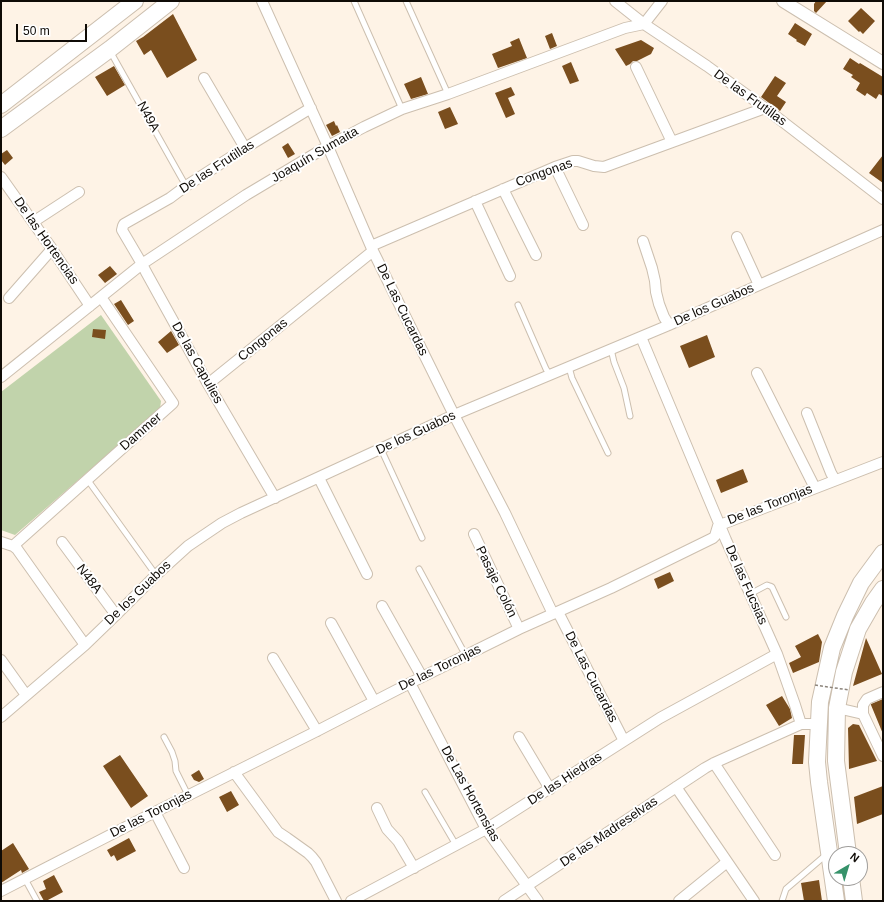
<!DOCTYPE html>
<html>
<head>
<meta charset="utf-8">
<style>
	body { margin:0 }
	#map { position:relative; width:884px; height:902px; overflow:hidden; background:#fef3e6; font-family:Arial,sans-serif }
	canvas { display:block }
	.frame { position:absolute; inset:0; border:2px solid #0f0b06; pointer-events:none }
	.north { position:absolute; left:828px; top:846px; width:40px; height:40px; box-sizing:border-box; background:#fff; border:1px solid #9f9d9b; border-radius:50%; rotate:38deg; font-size:11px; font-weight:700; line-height:16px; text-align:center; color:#0f0b06 }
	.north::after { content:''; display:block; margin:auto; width:14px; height:18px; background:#36926a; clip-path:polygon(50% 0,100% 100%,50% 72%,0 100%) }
	.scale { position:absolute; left:16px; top:24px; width:71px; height:18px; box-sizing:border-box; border:2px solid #0f0b06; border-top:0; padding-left:5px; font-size:12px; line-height:14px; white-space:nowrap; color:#0f0b06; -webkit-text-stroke:3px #fff; paint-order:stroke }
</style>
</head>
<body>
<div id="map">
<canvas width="884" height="902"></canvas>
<div class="frame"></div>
<div class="north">N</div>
<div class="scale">50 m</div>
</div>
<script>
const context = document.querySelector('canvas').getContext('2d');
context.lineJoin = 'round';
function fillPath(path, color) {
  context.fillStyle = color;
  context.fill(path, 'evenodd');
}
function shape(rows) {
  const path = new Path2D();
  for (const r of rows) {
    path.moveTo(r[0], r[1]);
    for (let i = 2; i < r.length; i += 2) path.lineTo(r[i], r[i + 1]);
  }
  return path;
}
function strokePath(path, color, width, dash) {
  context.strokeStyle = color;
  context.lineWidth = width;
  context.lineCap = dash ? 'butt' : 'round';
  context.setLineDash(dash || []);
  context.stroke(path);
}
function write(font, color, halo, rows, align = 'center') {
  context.font = font + ' Arial,sans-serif';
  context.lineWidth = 4;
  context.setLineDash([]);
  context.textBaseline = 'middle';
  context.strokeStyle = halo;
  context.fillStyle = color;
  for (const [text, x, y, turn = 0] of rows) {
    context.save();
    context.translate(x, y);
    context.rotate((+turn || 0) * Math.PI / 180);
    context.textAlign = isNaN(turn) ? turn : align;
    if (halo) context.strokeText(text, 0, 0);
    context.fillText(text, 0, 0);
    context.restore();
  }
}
fillPath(shape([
	[101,315,161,401,160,409,15,535,1,530,1,392]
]), '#c1d3ab');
fillPath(shape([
	[816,1,827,1,816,13,814,11,814,4],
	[861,8,875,21,863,34,860,31,859,32,848,21],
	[173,14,197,60,167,78,151,50,144,55,136,41,143,37],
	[795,23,812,34,805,46,796,41,797,40,788,34],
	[552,33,557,46,550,49,545,36],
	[519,38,527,58,498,68,492,54,512,46,510,42],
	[641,40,654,48,651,54,637,61,633,61,630,64,626,66,615,49],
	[850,58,859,64,860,63,883,77,883,96,879,94,876,99,867,93,865,96,856,90,860,83,851,77,853,75,843,69],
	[571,62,579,81,570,84,562,66],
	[114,66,125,85,107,96,95,77],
	[775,76,786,83,777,96,786,102,780,111,761,97],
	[421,77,428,94,411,99,404,84],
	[511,87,515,95,508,98,515,114,506,118,495,93],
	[450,107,458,124,445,129,438,112],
	[334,121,336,126,337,125,340,132,332,136,326,125],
	[288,143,295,154,288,158,282,147],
	[7,150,13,158,5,165,1,160,1,154],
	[883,155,883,183,869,173],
	[110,266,117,274,105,283,98,275],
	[121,300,134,321,128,325,114,304],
	[93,329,106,330,105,339,92,337],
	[171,331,179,345,167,353,158,342],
	[707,335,715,357,689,368,680,346],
	[743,469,748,482,721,493,716,480],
	[670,572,674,581,658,589,654,579],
	[818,634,822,642,819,662,793,673,789,663,801,657,795,646],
	[866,638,882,674,853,686],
	[782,696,790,709,792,718,779,726,766,705],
	[883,699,883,734,871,705,871,704],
	[853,724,859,725,877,761,849,769,848,728],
	[794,735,805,735,803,764,792,764],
	[120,755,148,796,131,808,103,766],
	[199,770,204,779,199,782,194,780,191,775],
	[883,786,883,814,857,824,854,797],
	[231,791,239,805,227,812,219,797],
	[129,838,136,851,117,861,114,855,111,857,107,850],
	[13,843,29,869,22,873,21,870,1,883,1,851],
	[54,875,63,892,46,901,44,901,39,892,46,889,43,881],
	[819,880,822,901,804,901,801,883]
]), '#7a4e1e');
const service = shape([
	[354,1,402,109],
	[406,1,448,94],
	[110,51,186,186],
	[518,305,546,369,550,375],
	[611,349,614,362,624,388,630,416],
	[569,367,572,378,608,453],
	[381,449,422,538],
	[87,479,156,575],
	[419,569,466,656],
	[750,594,767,585,770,586,772,587,786,617],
	[164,737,172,752,175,761,176,771,188,795],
	[425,792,456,845],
	[25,879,37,901],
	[782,901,786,889,827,854]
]);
const minor = shape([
	[262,1,326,142,373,251,454,415,505,513,553,614],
	[615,1,644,24,707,66,765,108,883,199],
	[636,67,672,142],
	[204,78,245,148],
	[555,167,583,225],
	[1,177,52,249,90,306],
	[503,189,536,255],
	[475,201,510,276],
	[33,222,79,192],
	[737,237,759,285],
	[643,241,652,268,655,281,656,292,659,304,664,317,669,325],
	[371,246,555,167,573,161,578,161,594,166,604,167,765,108],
	[9,298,52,249],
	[641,337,726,540,777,654,795,705,801,724],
	[757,373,815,488],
	[1,377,142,264,246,195,328,146,364,127,402,109,448,94,625,28,644,24,662,1],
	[208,384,373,251],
	[807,413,831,473,835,480],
	[319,478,367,574],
	[275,498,208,384,146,272,142,264,122,230,123,226,124,224,170,198,186,186,245,148,311,108],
	[474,534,519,629],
	[1,542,13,546,17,549,85,645],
	[62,542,116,615],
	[13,546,172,404,173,403,101,297],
	[382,606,422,677],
	[558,612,624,741],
	[331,623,374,701],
	[273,658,317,731],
	[1,660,26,695],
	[410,683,486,829,538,901],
	[883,692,867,699,863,705,863,714,883,756],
	[837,708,863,714],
	[1,717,85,645,116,615,156,575,188,546,222,523,241,513,454,415,669,325,883,230],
	[519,737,550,789],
	[714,763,775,855],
	[234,772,278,832,287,838,308,853,312,857,316,862,336,901],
	[676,787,754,901],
	[377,808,387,829,398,841,414,868],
	[155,812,184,868],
	[1,891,155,812,317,731,410,683,519,629,611,588,713,538,715,536,718,526,720,525,883,462],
	[351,901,486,829,660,718,777,654],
	[504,901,705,768,714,763,801,724,819,724],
	[679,901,727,862]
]);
const tertiary = shape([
	[783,1,883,63]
]);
const primary = shape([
	[1,105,135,1],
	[1,129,110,49,171,1],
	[848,854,836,761,837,708,844,672,858,629,873,603,883,589],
	[851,878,854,901],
	[836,901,819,782,817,762,820,702,832,648,845,616,861,583,883,553]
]);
strokePath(service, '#ccbfaf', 7);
strokePath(minor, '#ccbfaf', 12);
strokePath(tertiary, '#ccbfaf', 14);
strokePath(primary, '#ccbfaf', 18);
strokePath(service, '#fff', 5);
strokePath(minor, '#fff', 10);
strokePath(tertiary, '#fff', 12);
strokePath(primary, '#fff', 16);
strokePath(shape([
	[815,685,849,690]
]), '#8d857c', 1.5, [3, 2]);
write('13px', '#0f0b06', '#fff', [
	["De las Frutillas",750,98,36],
	["N49A",148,117,61],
	["Joaquín Sumaita",315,155,-30],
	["De las Frutillas",217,167,-33],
	["Congonas",544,173,-20],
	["De las Hortencias",46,241,55],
	["De los Guabos",714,305,-24],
	["De Las Cucardas",402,310,64],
	["Congonas",263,340,-39],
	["De las Capulies",197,363,61],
	["Dammer",141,432,-41],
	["De los Guabos",416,433,-25],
	["De las Toronjas",770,505,-21],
	["N48A",89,579,53],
	["Pasaje Colón",496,582,64],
	["De las Fucsias",746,585,66],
	["De los Guabos",138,593,-44],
	["De las Toronjas",440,668,-26],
	["De Las Cucardas",591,677,63],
	["De las Hiedras",565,779,-33],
	["De Las Hortensias",470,794,61],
	["De las Toronjas",151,814,-27],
	["De las Madreselvas",609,832,-34]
]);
</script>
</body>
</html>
